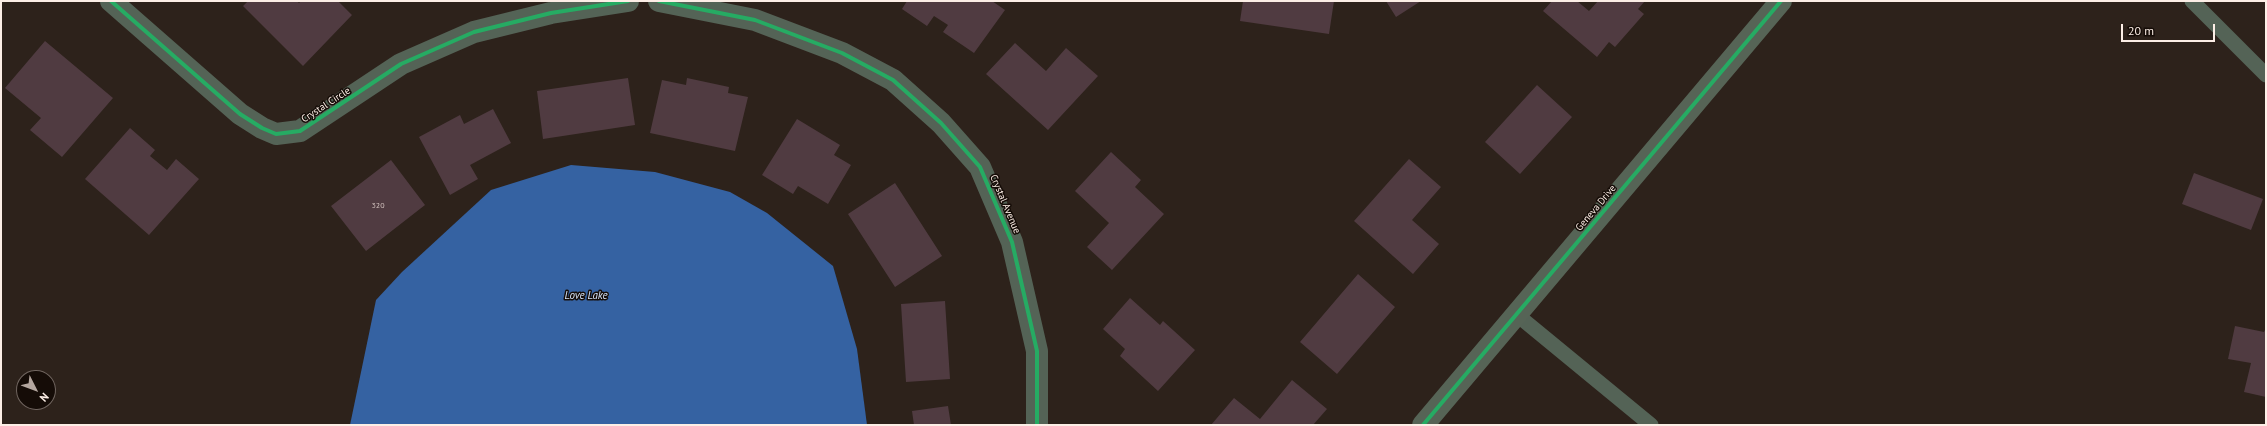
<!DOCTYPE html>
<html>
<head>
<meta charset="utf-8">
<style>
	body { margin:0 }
	#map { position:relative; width:2267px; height:426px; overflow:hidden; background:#2d221b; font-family:"PT Sans",sans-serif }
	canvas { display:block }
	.frame { position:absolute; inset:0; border:2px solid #fceee6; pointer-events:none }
	.north { position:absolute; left:16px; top:370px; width:40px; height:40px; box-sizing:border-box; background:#150c07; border:1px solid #716660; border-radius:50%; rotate:132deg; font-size:11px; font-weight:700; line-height:16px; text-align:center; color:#fceee6 }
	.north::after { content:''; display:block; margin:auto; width:14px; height:18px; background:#b4a79f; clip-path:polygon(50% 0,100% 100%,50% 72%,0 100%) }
	.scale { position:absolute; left:2121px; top:24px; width:94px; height:18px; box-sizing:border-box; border:2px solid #fceee6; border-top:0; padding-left:5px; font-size:12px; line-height:14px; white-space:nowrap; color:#fceee6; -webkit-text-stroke:3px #150c07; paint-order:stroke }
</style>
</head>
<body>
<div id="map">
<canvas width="2267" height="426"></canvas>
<div class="frame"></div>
<div class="north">N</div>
<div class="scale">20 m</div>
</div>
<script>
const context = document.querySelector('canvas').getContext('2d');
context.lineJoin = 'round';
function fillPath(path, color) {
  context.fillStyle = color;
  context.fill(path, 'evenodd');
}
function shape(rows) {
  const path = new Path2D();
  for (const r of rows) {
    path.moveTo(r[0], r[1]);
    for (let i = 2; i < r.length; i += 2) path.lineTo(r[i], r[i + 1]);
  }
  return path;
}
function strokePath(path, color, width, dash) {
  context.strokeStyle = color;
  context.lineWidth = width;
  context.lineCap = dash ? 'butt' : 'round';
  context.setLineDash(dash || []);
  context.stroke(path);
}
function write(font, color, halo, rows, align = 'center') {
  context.font = font + ' "PT Sans",sans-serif';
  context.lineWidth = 3;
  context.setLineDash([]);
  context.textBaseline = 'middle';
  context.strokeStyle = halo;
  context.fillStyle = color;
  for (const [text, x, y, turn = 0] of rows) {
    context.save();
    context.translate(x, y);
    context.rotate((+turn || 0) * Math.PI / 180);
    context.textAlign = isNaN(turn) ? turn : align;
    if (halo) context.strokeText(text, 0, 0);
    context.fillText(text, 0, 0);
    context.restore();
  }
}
fillPath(shape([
	[571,165,655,172,730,192,767,213,833,266,857,349,867,425,350,425,376,300,402,272,491,190]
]), '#3562a2');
fillPath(shape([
	[248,1,297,1,299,3,301,1,338,1,352,15,303,66,243,6],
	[907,1,992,1,1005,10,974,53,943,32,948,25,934,16,927,26,902,9],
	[1243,1,1334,1,1329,34,1240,21],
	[1386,1,1421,1,1396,17],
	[1552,1,1577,1,1589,11,1598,1,1645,1,1638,9,1644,14,1615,47,1609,42,1597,57,1543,11],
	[45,41,113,98,62,157,30,130,41,118,5,88],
	[1015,43,1046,71,1066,48,1098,76,1048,130,986,74],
	[628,78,635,125,543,139,537,91],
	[687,78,729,87,728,93,748,97,735,151,650,133,662,80,686,85],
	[1537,85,1572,117,1520,174,1485,142],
	[493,109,511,143,470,165,478,179,450,195,419,137,460,115,464,124],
	[797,119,840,145,834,155,851,165,828,204,798,186,793,194,762,175],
	[130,128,155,150,150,156,167,170,176,159,199,179,149,235,85,179],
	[1111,152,1141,180,1135,187,1164,214,1112,270,1087,247,1109,223,1075,191],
	[1409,159,1441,187,1412,220,1439,244,1413,274,1354,221],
	[391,160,425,205,366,251,331,206],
	[2194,173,2263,199,2251,230,2182,204],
	[895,183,942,256,895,287,848,214],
	[1358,274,1395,307,1337,374,1300,342],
	[1130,298,1160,325,1163,321,1195,350,1158,391,1120,356,1125,349,1103,329],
	[945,301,950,379,906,382,901,304],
	[2235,326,2264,332,2266,328,2266,397,2244,392,2251,363,2228,359],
	[1292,380,1327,409,1313,425,1211,425,1234,398,1260,419],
	[948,406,951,425,914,425,912,411]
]), '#503b41');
strokePath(shape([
	[2192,1,2266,75],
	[1516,314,1651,425]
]), '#546356', 15);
strokePath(shape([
	[111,1,240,114,262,128,276,134,300,131,401,64,474,32,551,13,628,1],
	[659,1,755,20,842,53,893,80,941,123,980,167,1012,242,1037,351,1037,425]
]), '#546356', 22);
strokePath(shape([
	[1423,425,1781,1]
]), '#566456', 22);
strokePath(shape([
	[111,1,240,114,262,128,276,134,300,131,401,64,474,32,551,13,628,1],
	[659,1,755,20,842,53,893,80,941,123,980,167,1012,242,1037,351,1037,425],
	[1423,425,1781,1]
]), '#26ab63', 4);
write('8px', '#d1c1bd', null, [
	["320",378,206]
]);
write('10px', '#fceee6', '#150c07', [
	["Crystal Circle",326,105,-33],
	["Crystal Avenue",1005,204,67],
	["Geneva Drive",1596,208,-50]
]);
write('italic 11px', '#d4e2f6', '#150c07', [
	["Love Lake",586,296]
]);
</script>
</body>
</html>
